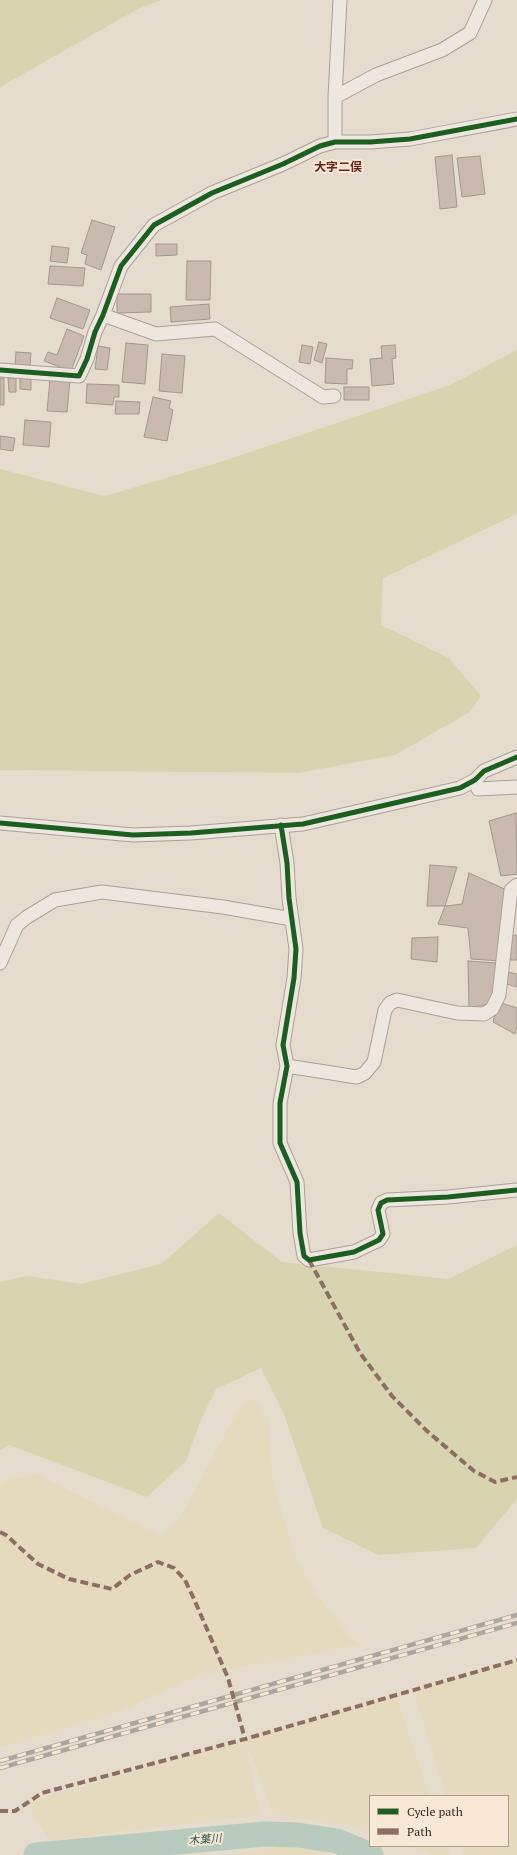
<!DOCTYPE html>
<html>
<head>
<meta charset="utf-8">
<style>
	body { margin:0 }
	#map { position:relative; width:517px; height:1855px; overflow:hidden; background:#e5dcce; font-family:"PT Serif",serif }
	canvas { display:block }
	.legend { position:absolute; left:369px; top:1795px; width:140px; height:52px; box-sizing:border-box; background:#f6e8d4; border:1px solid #aa9b8b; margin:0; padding:5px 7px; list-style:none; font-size:12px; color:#39281e }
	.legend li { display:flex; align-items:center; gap:8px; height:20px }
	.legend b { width:20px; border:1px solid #aa9b8b }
</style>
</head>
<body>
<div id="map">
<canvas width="517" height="1855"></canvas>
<ul class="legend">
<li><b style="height:5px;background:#1b5e20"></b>Cycle path</li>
<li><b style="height:5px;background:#8d6e63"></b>Path</li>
</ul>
</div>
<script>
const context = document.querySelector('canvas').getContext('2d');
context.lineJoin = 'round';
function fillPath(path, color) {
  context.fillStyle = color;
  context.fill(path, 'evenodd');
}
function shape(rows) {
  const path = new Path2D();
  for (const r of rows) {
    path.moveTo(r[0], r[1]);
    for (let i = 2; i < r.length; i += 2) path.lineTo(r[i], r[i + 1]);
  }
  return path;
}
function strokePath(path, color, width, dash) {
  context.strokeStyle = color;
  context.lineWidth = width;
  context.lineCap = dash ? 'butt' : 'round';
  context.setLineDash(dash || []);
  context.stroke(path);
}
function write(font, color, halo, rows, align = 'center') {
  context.font = font + ' "PT Serif","Noto Sans JP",serif';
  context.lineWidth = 4;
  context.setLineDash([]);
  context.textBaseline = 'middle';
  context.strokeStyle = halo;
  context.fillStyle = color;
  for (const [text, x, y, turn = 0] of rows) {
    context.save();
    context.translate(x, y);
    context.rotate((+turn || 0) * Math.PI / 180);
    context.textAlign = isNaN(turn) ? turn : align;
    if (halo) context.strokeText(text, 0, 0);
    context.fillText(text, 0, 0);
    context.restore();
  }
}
fillPath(shape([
	[253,1398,269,1419,272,1477,292,1547,308,1582,334,1617,359,1645,200,1675,115,1713,0,1748,0,1486,4,1481,35,1474,163,1536,181,1516,233,1419],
	[517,1660,517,1855,464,1855,462,1846,508,1846,508,1796,446,1796,413,1690],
	[396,1695,430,1796,370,1796,370,1832,352,1826,273,1814,246,1742,260,1815,49,1840,27,1803],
	[324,1839,328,1855,230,1855],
	[337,1841,383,1855,341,1855],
	[407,1846,447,1846,450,1855,431,1855]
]), '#e5d9be');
fillPath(shape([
	[0,0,162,0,138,9,0,87],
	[517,350,517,514,383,578,381,625,449,658,481,696,470,712,395,755,298,773,0,770,0,469,105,496,220,462,450,385],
	[219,1213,282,1262,449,1279,517,1245,517,1499,476,1548,379,1555,323,1528,283,1412,261,1368,216,1389,200,1422,186,1461,147,1497,9,1445,0,1450,0,1282,27,1276,82,1284,161,1264]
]), '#d8d4b0');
strokePath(shape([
	[36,1855,265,1834,298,1835,337,1841,371,1855]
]), '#b9cabe', 25);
const building = shape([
	[452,155,457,207,440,209,435,157,452,155],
	[480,156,485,194,462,197,457,158,480,156],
	[92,220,115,227,101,270,85,264,87,255,81,253,92,220],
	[156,244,177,244,177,255,156,256,156,244],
	[52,246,69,248,67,263,50,261,52,246],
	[187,261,211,261,210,300,186,300,187,261],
	[50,266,85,268,83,286,48,284,50,266],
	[117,294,151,294,151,312,117,313,117,294],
	[57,298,90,310,83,329,50,318,57,298],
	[209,304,210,319,171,322,170,307,209,304],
	[67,329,84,336,71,371,44,361,48,352,57,355,67,329],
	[319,342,327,344,322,363,314,360,319,342],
	[126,343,148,345,145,384,122,382,126,343],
	[302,345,313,347,310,364,299,362,302,345],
	[395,345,396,358,392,359,394,384,372,386,370,359,382,358,381,346,395,345],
	[98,346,110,348,107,370,95,369,98,346],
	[16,352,31,353,30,366,15,366,16,352],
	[162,354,185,356,182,393,159,391,162,354],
	[326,358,353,360,352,369,347,369,347,384,325,383,326,358],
	[20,377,31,378,31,390,20,389,20,377],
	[0,378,4,378,4,405,0,405,0,378],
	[8,378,16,378,16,392,9,392,8,378],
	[50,379,70,380,67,412,47,411,50,379],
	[87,384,119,385,119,397,114,397,113,405,86,403,87,384],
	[344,387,369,387,369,400,344,400,344,387],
	[153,397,171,401,169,408,173,410,167,441,144,437,153,397],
	[116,401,140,402,139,414,115,414,116,401],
	[25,420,51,422,49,447,23,445,25,420],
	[0,436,15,438,13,451,0,449,0,436],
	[516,813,517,874,501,876,489,821,516,813],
	[430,865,457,867,445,906,427,906,430,865],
	[469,873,509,891,500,961,471,959,468,928,438,924,445,906,462,904,469,873],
	[517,935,517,960,511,960,507,936,517,935],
	[438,937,437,962,411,959,412,938,438,937],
	[468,961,498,963,493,1003,469,1008,468,961],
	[503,971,517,974,517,987,503,983,503,971],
	[498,1002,517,1008,517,1026,515,1034,493,1022,498,1002]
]);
fillPath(building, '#c9b9ae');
strokePath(building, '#a5978d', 1);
const street = shape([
	[335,97,376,75,442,50,470,33,485,0],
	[335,142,335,97,340,0],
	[103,315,156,334,215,329,323,397,334,396],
	[0,370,79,376,87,359,95,332,103,315,121,266,154,225,212,193,283,164,320,146,335,142,370,142,410,139,517,119],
	[475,780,478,789,517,787],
	[0,823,133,835,191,833,303,824,460,788,475,780,484,771,517,757],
	[281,825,287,863,289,898,296,949,294,978,283,1045,287,1066,280,1103,280,1143,297,1182,300,1233,304,1256,309,1260,354,1252,379,1240,383,1234,378,1210,381,1203,387,1200,448,1197,517,1190],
	[0,963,17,925,27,917,55,900,102,892,223,907,292,919],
	[287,1066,357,1077,365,1073,374,1062,385,1010,390,1003,397,1000,457,1013,484,1014,492,1009,499,995,511,890,517,885]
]);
strokePath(street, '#aaa197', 15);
strokePath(street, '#ede7df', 13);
const rail = shape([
	[0,1761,517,1615],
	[0,1768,517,1623]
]);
strokePath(rail, '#aca69f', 4.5);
strokePath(rail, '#f6e8d4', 3, [9]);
strokePath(shape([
	[309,1260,360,1353,392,1396,427,1431,474,1471,495,1482,517,1477],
	[0,1532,6,1535,38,1564,69,1579,112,1589,130,1575,158,1562,174,1568,185,1580,194,1599,228,1678,245,1739],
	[0,1811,15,1811,42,1793,245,1739,517,1660]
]), '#8d6e63', 4, [8, 4]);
strokePath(shape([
	[0,370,79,376,87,359,95,332,103,315,121,266,154,225,212,193,283,164,320,146,335,142,370,142,410,139,517,119],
	[0,823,133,835,191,833,303,824,460,788,475,780,484,771,517,757],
	[281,825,287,863,289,898,296,949,294,978,283,1045,287,1066,280,1103,280,1143,297,1182,300,1233,304,1256,309,1260,354,1252,379,1240,383,1234,378,1210,381,1203,387,1200,448,1197,517,1190]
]), '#1b5e20', 5);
write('italic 11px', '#2d5952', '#f6e8d4', [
	["木葉川",205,1840,-5]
]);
write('bold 12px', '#67241d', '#f6e8d4', [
	["大字二俣",338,168]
]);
</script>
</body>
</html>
